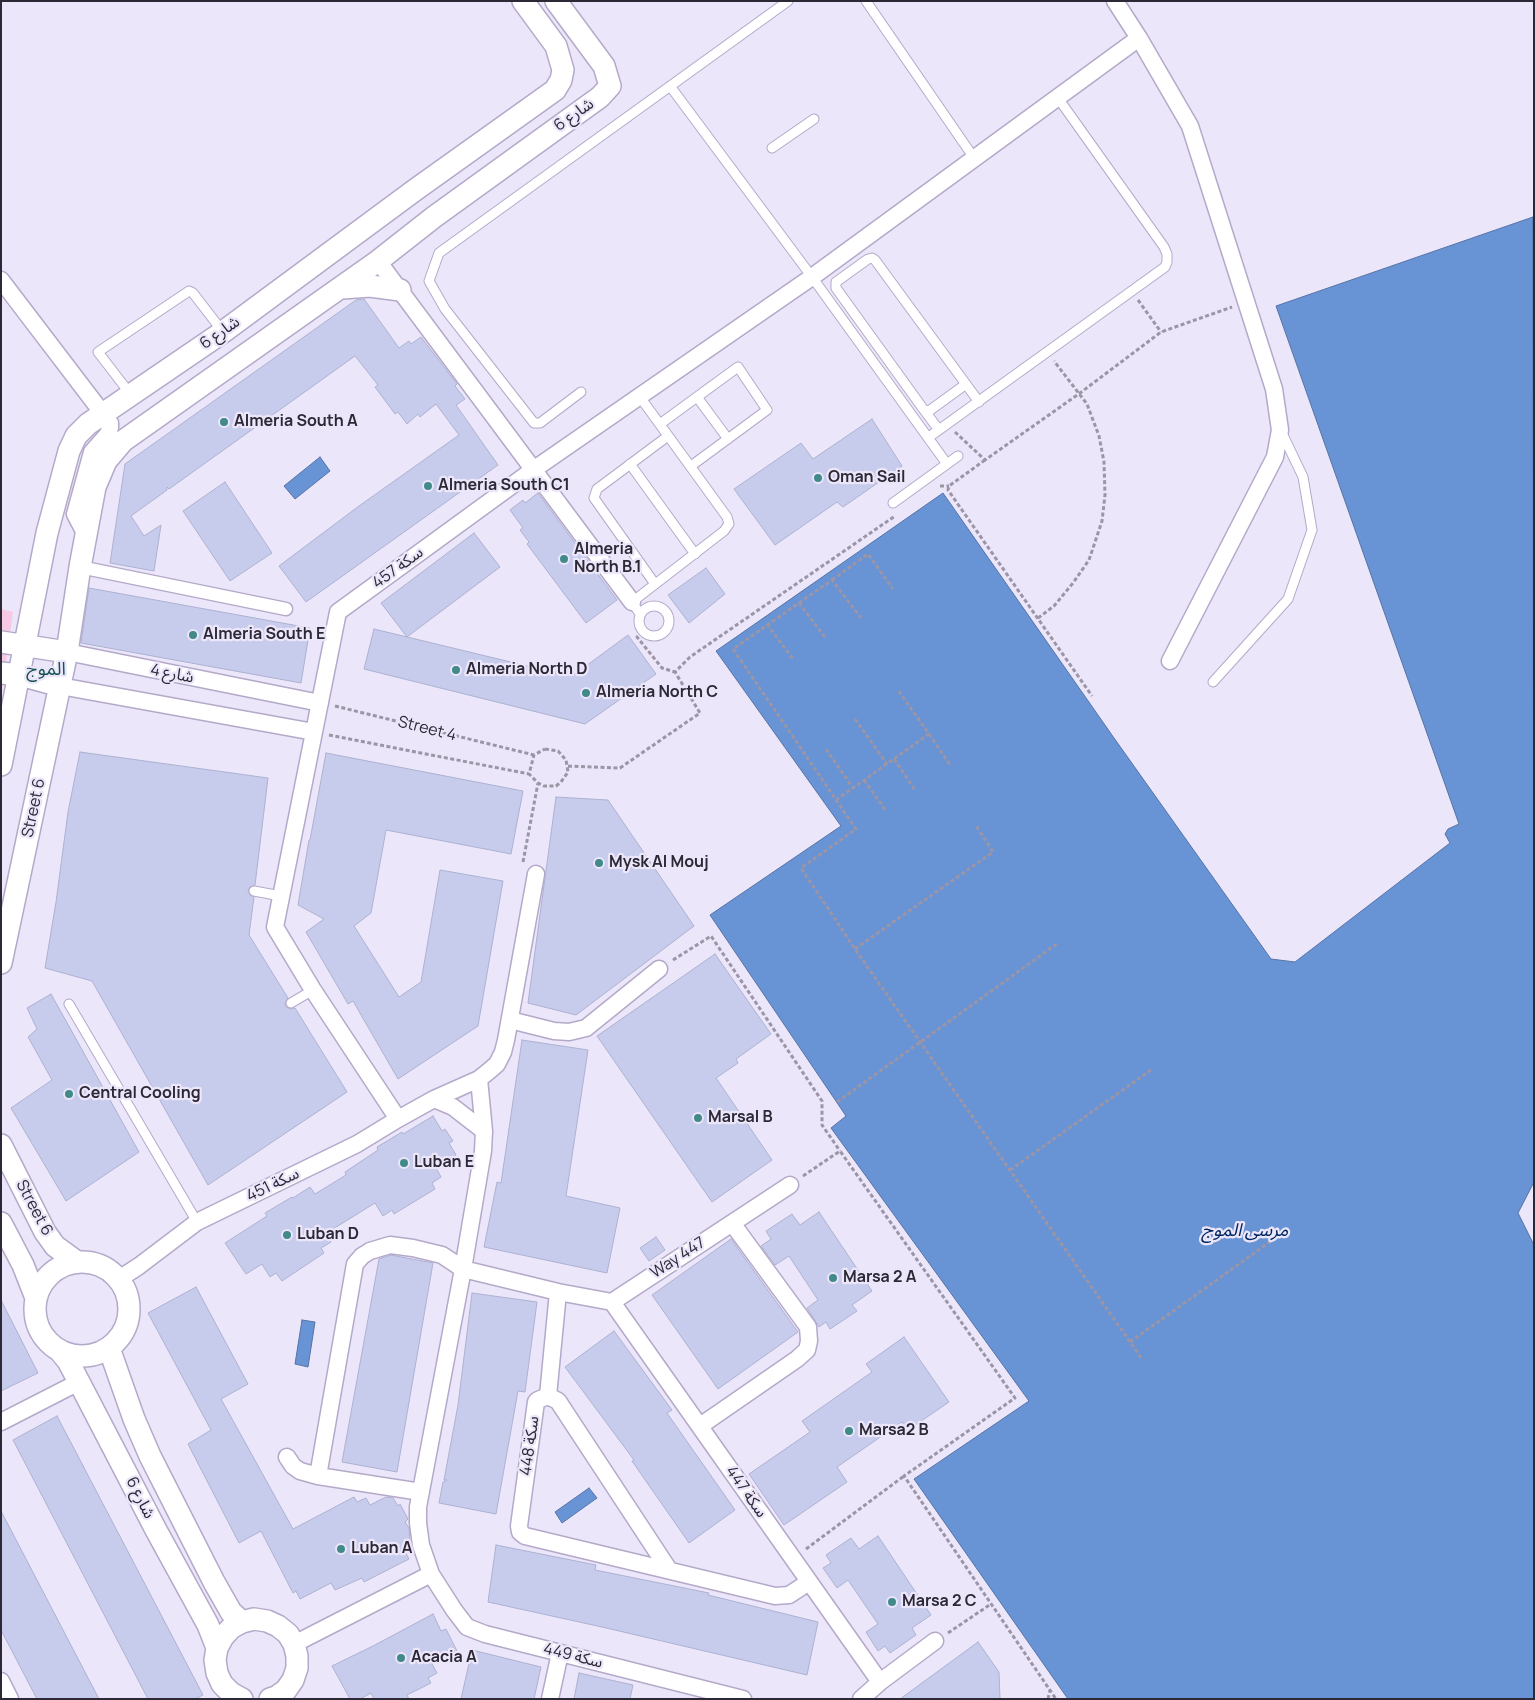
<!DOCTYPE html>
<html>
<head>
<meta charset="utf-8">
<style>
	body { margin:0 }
	#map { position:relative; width:1535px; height:1700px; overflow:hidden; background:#ece6fa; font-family:Manrope,sans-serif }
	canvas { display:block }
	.frame { position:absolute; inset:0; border:2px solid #2d2835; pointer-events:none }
</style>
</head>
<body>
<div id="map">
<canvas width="1535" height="1700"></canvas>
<div class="frame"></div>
</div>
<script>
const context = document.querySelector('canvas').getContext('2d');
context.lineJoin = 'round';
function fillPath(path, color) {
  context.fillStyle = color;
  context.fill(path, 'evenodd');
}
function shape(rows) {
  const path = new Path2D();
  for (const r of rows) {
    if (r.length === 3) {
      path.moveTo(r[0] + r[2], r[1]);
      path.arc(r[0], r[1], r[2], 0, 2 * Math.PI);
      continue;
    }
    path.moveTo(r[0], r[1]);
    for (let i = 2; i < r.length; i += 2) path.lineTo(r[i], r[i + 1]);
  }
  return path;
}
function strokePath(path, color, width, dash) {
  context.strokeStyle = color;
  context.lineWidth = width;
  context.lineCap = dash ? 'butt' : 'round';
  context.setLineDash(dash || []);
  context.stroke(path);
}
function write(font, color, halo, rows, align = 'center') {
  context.font = font + ' Manrope,"Noto Sans Arabic",sans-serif';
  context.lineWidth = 4.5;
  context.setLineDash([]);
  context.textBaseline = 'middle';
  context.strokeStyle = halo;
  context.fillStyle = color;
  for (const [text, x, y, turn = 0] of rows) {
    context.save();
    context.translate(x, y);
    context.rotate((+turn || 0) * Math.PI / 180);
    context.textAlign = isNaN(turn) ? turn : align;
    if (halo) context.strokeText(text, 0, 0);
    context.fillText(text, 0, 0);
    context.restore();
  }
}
fillPath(shape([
	[1,609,13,612,1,698]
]), '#f7c9e4');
const water = shape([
	[1533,217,1534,1182,1518,1213,1534,1245,1534,1699,1068,1699,914,1479,1029,1401,831,1128,846,1116,710,915,841,826,716,651,943,493,1114,738,1271,959,1295,962,1450,843,1445,834,1448,829,1459,824,1276,306,1533,217],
	[320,457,330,471,295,499,284,486,320,457],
	[302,1320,315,1322,308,1367,295,1364,302,1320],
	[589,1488,597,1498,562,1523,555,1512,589,1488]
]);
fillPath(water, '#6893d5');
strokePath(water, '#5673a5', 1);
const building = shape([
	[364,299,399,348,409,341,411,344,421,337,457,384,455,386,465,399,456,405,498,465,306,602,279,566,359,506,459,435,436,404,420,417,418,414,407,424,398,412,395,414,375,387,378,385,355,356,169,489,167,487,167,490,131,516,144,536,161,525,154,571,110,563,125,464,356,300,364,299],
	[872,419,902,466,843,507,837,502,775,545,734,489,801,443,813,459,872,419],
	[225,482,272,553,230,581,183,511,225,482],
	[538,493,617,600,586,623,527,544,529,542,520,530,523,528,510,510,523,500,525,503,538,493],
	[474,533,500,567,407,637,381,603,474,533],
	[706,568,725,594,689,623,668,595,706,568],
	[89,588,310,628,301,683,81,643,89,588],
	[374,629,548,671,575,674,628,635,656,674,585,724,364,669,374,629],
	[80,752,268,778,255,885,250,887,248,890,250,895,254,897,249,935,288,998,285,1003,286,1007,291,1009,295,1008,347,1092,208,1185,92,981,45,968,56,902,68,812,80,752],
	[326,753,523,791,511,854,386,830,371,913,354,926,399,997,421,982,440,870,503,881,478,1026,398,1079,353,1001,348,1004,306,932,324,919,298,905,309,840,310,840,326,753],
	[556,797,608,800,694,926,576,1015,528,1003,556,797],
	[715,954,771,1034,736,1059,738,1063,716,1078,772,1160,712,1202,597,1036,715,954],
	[51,994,139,1152,66,1201,11,1108,52,1080,28,1037,37,1029,27,1008,51,994],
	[522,1040,588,1050,566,1196,620,1208,607,1273,484,1247,497,1182,501,1183,522,1040],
	[433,1116,442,1131,445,1129,453,1141,449,1143,456,1155,436,1168,441,1177,432,1183,435,1189,394,1214,392,1210,383,1216,375,1203,325,1234,331,1242,321,1248,324,1253,282,1281,276,1273,270,1277,262,1264,246,1274,225,1243,267,1216,265,1213,292,1197,293,1198,310,1187,315,1194,346,1175,345,1172,378,1150,377,1147,402,1132,403,1134,433,1116],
	[819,1212,872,1291,852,1305,857,1311,830,1329,826,1322,819,1327,807,1308,818,1300,789,1256,775,1265,761,1246,771,1239,766,1231,792,1214,800,1225,819,1212],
	[656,1237,665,1250,649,1261,640,1248,656,1237],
	[731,1239,798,1332,718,1389,652,1295,731,1239],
	[391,1255,433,1263,397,1472,342,1462,379,1259,391,1255],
	[196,1287,248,1384,221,1399,293,1529,354,1497,357,1502,366,1498,370,1505,386,1497,393,1498,398,1506,400,1504,408,1519,405,1522,409,1528,410,1542,402,1546,409,1559,364,1582,362,1578,335,1590,331,1583,300,1599,296,1591,293,1593,261,1531,239,1543,188,1444,211,1430,148,1313,196,1287],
	[472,1293,537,1302,525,1392,518,1391,496,1514,439,1503,443,1482,447,1480,444,1480,458,1405,472,1293],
	[1,1300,38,1373,1,1391,1,1300],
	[614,1331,672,1410,667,1413,735,1510,689,1543,632,1461,634,1460,565,1367,614,1331],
	[904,1337,949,1402,908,1430,902,1422,837,1467,847,1482,784,1525,749,1474,810,1432,802,1421,872,1372,866,1364,904,1337],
	[57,1416,136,1567,203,1695,195,1699,148,1699,13,1440,57,1416],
	[1,1511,99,1699,37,1699,1,1630,1,1511],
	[878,1536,931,1615,912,1628,916,1635,890,1653,885,1646,878,1651,866,1632,878,1624,848,1580,837,1588,823,1568,831,1563,826,1555,851,1538,859,1549,878,1536],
	[496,1545,596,1565,595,1570,709,1593,708,1595,818,1622,807,1675,602,1627,488,1602,496,1545],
	[433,1614,441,1631,446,1629,457,1651,432,1664,437,1673,428,1678,431,1683,407,1695,409,1699,374,1699,371,1693,360,1699,350,1699,332,1666,373,1646,433,1614],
	[978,1642,999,1672,1000,1699,900,1699,978,1642],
	[472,1650,541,1667,534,1699,461,1699,472,1650],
	[579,1673,633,1685,630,1699,574,1699,579,1673]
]);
fillPath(building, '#c7cbec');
strokePath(building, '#adb1d1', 1);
const service = shape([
	[866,1,974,158],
	[670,86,812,277,947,464],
	[772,148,814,119],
	[966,384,929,411,924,410,836,288,836,282,868,259,872,258,875,260,979,402],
	[581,392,540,423,534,423,445,309,429,281,439,253,788,1],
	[131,395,98,352,104,348,189,291,193,293,223,332],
	[640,397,727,517,729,524,724,531,632,602,640,614],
	[697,397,728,439],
	[924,410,939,430],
	[660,424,738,367,767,410,691,466],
	[929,437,1165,267,1167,262,1167,254,1164,247,1058,98],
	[630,464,695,554],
	[893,503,958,456],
	[655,584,594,498,597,489,668,436],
	[654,621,15],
	[1213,682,1288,599,1312,530,1303,477,1282,433],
	[254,891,281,896],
	[291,1003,313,990],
	[69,1004,197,1222]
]);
const pedestrian = shape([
	[80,567,286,609]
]);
const minor = shape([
	[1115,1,1139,38,1190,126,1274,389,1280,430,1275,457,1170,661],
	[378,261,632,602],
	[1,280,110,423,110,428,108,434,92,452,75,514,86,535],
	[67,652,320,703],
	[60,686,314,732],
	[510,1020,554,1031,569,1032,586,1028,659,969],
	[479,1079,484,1131,483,1151,463,1269,418,1507,418,1523,421,1545,431,1574,454,1610,467,1627,485,1634,743,1699],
	[434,1099,453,1107,484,1131],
	[398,1119,313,990,275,927,338,612,533,470,812,277,1139,38],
	[119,1279,139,1266,197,1222,357,1144,398,1119,434,1099,479,1079,489,1071,497,1064,503,1052,506,1040,536,874],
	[558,1292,612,1302,790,1185],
	[612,1302,880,1682],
	[1,1422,79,1382],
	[700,1426,797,1359,807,1350,809,1341,808,1327,732,1223],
	[287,1457,293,1466,300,1471,318,1476,421,1492],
	[318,1476,355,1264,362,1256,370,1251,390,1245,413,1248,442,1255,463,1269,558,1292,548,1396],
	[669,1570,558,1401,548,1396,538,1400,536,1402,519,1526,520,1532,525,1536,775,1596,789,1595,809,1582],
	[294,1644,431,1574],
	[1,1681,10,1699],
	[550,1699,560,1653],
	[861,1699,880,1682,935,1641]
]);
const tertiary = shape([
	[342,288,370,286,400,290],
	[1,642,67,652],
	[1,673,20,675,60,686],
	[1,765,47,533,69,451,76,436,88,424,223,332,415,190,555,90,561,80,563,70,556,46,523,1],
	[1,963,67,652,80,567,95,487,106,461,123,441,378,261,434,217,600,97,610,86,604,66,556,1],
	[1,1145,45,1232,55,1246,77,1262],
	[1,1223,23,1265,36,1298],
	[82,1309,47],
	[109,1348,134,1419,150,1456,214,1582,231,1612,242,1622],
	[59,1350,68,1361,79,1382,156,1530,208,1625,217,1648],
	[242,1699,231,1693,222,1684,217,1673,215,1660,217,1648,223,1637,231,1628,242,1622,254,1619,267,1621,278,1626,288,1634,294,1644,297,1656,297,1668,293,1680,286,1690,276,1697,270,1699]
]);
strokePath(service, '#b4a9c9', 11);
strokePath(pedestrian, '#b4a9c9', 15);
strokePath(minor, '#b4a9c9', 19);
strokePath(tertiary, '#b4a9c9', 24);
strokePath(shape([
	[1138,300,1161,332],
	[955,432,985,460,1080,393,1161,332,1232,307],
	[985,460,949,486,948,490,1092,696],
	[940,486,949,486],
	[832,580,868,554,893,589],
	[799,603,832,580,861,618],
	[1038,618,1054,606,1073,583,1089,560,1102,521,1105,495,1104,462,1099,436,1087,404,1054,361],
	[767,624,793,659],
	[642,631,637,637,662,668,675,672],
	[825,637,799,603,733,649,856,829,801,868,855,949,1142,1359],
	[335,706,534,755],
	[855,719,887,764],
	[929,734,950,765],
	[329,735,529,774],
	[545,749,558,751,566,760,568,772,561,782,556,786,544,786,538,783,529,774,534,755,545,749],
	[826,749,853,788],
	[894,759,915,790],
	[568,766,620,768,700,713,675,672,690,657,895,516],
	[864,780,886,811],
	[836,800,929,734,898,690],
	[523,862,538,783],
	[855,949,993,852,975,824],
	[673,960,711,936,822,1101,822,1125,840,1151],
	[837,1102,1058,943],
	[1010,1170,1151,1070],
	[803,1176,840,1151,1015,1398,904,1476,1056,1699],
	[1130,1342,1271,1241],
	[806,1549,904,1476],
	[948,1633,991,1604],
	[1048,1699,1050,1690]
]), '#9b95a6', 3, [4, 2.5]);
strokePath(service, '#fff', 9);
strokePath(pedestrian, '#fff', 12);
strokePath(minor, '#fff', 16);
strokePath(tertiary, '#fff', 21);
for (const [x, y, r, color] of [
	[224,422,5,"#428a8a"],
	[818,478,5,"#428a8a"],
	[428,486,5,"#428a8a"],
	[564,559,5,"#428a8a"],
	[193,635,5,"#428a8a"],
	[456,670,5,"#428a8a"],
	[586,693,5,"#428a8a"],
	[599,863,5,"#428a8a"],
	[69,1094,5,"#428a8a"],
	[698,1118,5,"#428a8a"],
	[404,1163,5,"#428a8a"],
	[287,1235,5,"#428a8a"],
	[833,1278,5,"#428a8a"],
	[849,1431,5,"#428a8a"],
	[341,1549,5,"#428a8a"],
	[892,1602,5,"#428a8a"],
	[401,1658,5,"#428a8a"]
]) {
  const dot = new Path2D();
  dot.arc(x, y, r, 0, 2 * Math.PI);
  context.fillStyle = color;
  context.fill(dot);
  strokePath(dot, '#ece6fa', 2);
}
write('16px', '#2d2835', '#ece6fa', [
	["شارع 6",574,115,-35],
	["شارع 6",220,333,-35],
	["سكة 457",398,568,-36],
	["شارع 4",172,674,11],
	["Street 4",427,729,14],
	["Street 6",34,808,-78],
	["سكة 451",273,1185,-26],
	["Street 6",34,1208,62],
	["Way 447",678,1258,-33],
	["سكة 448",530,1446,-82],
	["سكة 447",746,1492,55],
	["شارع 6",140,1498,63],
	["سكة 449",573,1656,14]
]);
write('bold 16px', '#2d2835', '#ece6fa', [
	["Almeria South A",234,422],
	["Oman Sail",828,478],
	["Almeria South C1",438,486],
	["Almeria",574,550],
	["North B.1",574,568],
	["Almeria South E",203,635],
	["Almeria North D",466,670],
	["Almeria North C",596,693],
	["Mysk Al Mouj",609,863],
	["Central Cooling",79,1094],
	["Marsal B",708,1118],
	["Luban E",414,1163],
	["Luban D",297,1235],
	["Marsa 2 A",843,1278],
	["Marsa2 B",859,1431],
	["Luban A",351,1549],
	["Marsa 2 C",902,1602],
	["Acacia A",411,1658]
], 'left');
write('18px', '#155253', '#ece6fa', [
	["الموج",46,670]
]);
write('italic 18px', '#002761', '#ece6fa', [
	["مرسى الموج",1245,1231]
]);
</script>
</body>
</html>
